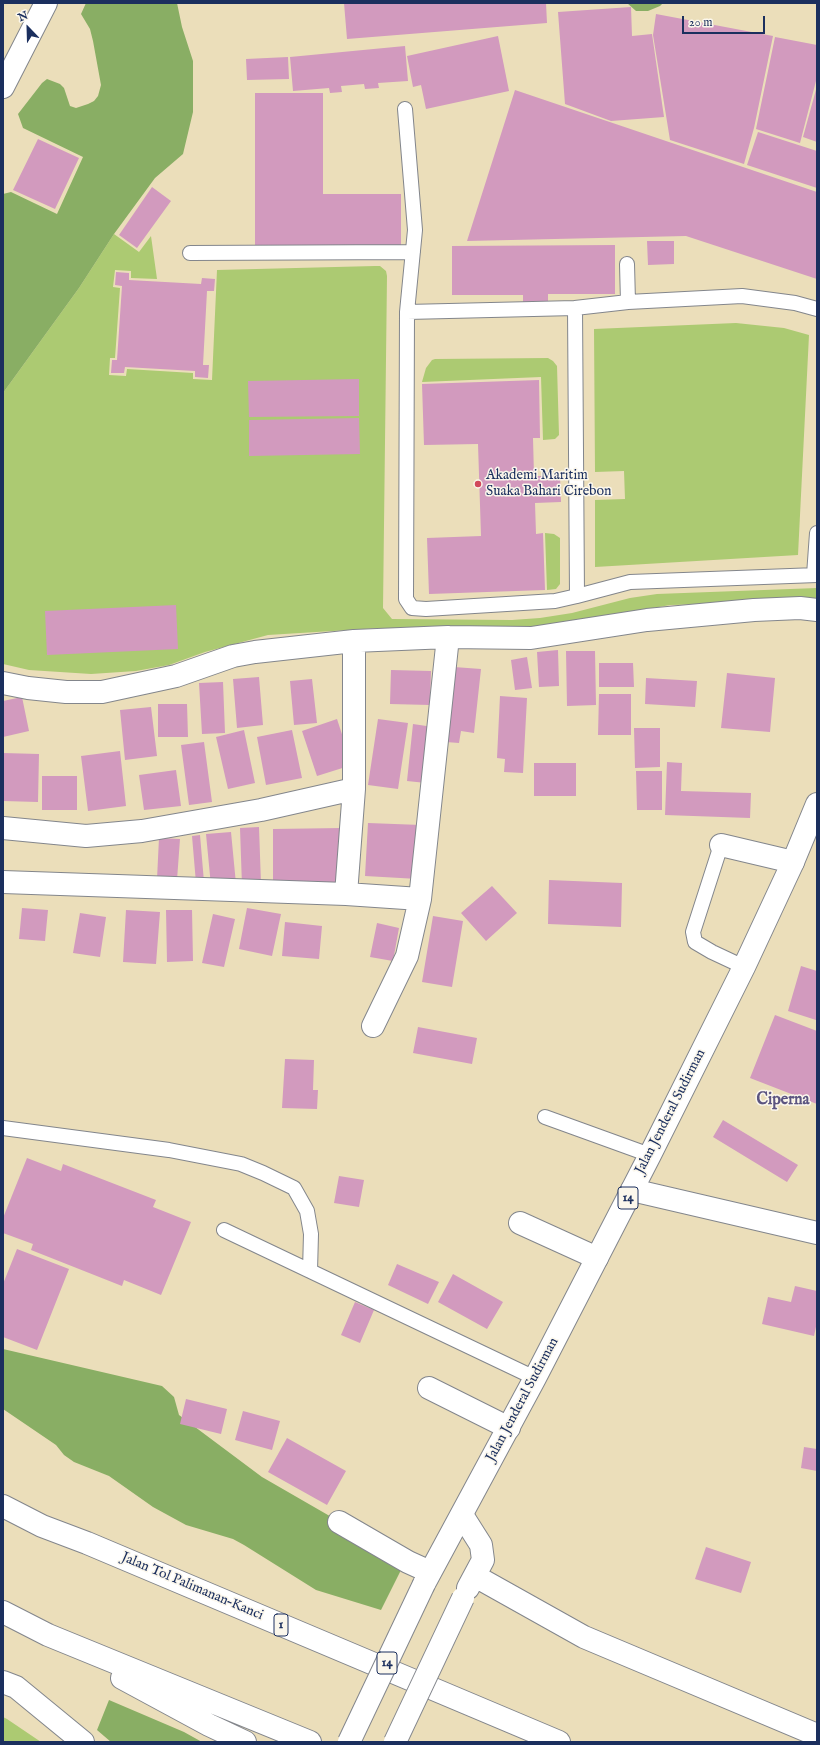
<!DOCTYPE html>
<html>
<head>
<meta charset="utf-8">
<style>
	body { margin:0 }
	#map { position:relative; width:820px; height:1745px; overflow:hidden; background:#ebdeba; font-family:"IM FELL English",serif }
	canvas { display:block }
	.frame { position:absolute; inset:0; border:4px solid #1b2f5e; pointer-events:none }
	.north { position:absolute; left:8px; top:8px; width:40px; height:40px; -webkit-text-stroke:3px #fbf7ec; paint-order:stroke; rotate:337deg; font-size:11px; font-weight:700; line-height:16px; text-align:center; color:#1b2f5e }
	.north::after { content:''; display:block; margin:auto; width:14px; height:18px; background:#1b2f5e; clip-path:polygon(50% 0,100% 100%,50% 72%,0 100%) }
	.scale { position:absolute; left:682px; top:16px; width:83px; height:18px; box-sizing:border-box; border:2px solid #1b2f5e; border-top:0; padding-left:5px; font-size:12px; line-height:14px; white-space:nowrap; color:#1b2f5e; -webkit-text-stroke:3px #fbf7ec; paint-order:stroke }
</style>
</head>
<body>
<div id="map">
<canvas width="820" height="1745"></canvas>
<div class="frame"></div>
<div class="north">N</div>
<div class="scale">20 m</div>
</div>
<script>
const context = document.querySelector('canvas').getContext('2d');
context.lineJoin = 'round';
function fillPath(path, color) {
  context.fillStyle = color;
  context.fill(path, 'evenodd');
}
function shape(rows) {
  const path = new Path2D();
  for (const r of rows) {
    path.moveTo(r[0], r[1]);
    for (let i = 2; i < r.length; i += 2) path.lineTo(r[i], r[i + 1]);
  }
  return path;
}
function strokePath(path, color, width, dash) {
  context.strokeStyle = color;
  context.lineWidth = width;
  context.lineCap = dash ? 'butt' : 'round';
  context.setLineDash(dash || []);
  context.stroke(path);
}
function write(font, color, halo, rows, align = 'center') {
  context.font = font + ' "IM FELL English",serif';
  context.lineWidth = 3;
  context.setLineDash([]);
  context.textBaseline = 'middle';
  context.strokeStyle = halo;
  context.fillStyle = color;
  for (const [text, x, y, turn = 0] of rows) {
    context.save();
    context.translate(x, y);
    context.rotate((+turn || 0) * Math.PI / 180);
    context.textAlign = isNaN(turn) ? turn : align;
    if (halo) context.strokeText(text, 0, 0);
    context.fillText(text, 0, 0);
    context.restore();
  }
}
fillPath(shape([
	[114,234,139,252,151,236,157,279,131,278,131,271,115,270,113,287,120,288,115,358,110,358,109,375,126,376,127,369,193,373,193,379,212,380,217,270,375,266,380,266,386,271,387,276,383,608,392,619,512,620,540,618,572,613,630,598,657,594,817,588,817,601,670,605,571,623,517,630,381,628,268,635,205,652,169,665,136,671,91,674,29,670,3,664,3,393,79,288],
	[736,323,784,328,809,335,798,555,595,567,595,500,625,499,624,471,595,472,594,329],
	[548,358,553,361,557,366,559,435,555,439,543,440,541,377,422,382,426,368,432,360,435,359],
	[545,533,554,534,560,538,560,584,556,589,547,590],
	[3,1717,7,1719,41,1742,3,1742]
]), '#acca72');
fillPath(shape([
	[86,3,177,3,182,27,193,61,193,112,183,154,155,178,114,234,79,288,3,393,3,194,11,192,57,214,83,157,23,128,18,114,42,83,47,79,60,84,64,88,70,106,76,108,88,104,94,101,98,96,101,85,93,41,90,29,81,14],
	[627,3,663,3,660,6,648,11,636,11],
	[3,1349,162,1386,174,1397,179,1415,262,1477,406,1560,381,1610,316,1590,244,1545,233,1539,186,1525,153,1507,109,1476,74,1462,64,1455,56,1445,3,1409],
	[109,1700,184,1732,202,1742,111,1742,97,1730]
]), '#89ae64');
fillPath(shape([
	[344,3,546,3,547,23,347,39],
	[631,7,632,36,652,34,664,117,611,121,565,104,558,12],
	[656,14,773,36,754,128,744,164,670,140,653,35],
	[498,36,509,91,426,109,421,85,413,87,407,56],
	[775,37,817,45,817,77,800,143,756,129],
	[405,46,408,81,378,83,379,88,365,89,364,84,341,86,342,92,330,93,329,88,293,91,290,57],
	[288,57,289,79,247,80,246,59],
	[817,86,817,142,803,137],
	[515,90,817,192,817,279,686,236,467,241],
	[255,93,323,93,323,194,401,194,401,245,255,246],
	[758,132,817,151,817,188,747,165],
	[38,139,79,158,55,209,13,190],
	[152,187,171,201,137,248,119,235],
	[647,241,674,241,674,264,648,265],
	[615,245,615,294,548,294,548,303,523,304,523,295,452,295,452,246],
	[116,272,129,273,129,280,201,284,202,278,215,279,214,291,207,291,203,365,209,365,208,378,195,377,195,371,125,367,124,373,111,373,112,360,117,360,122,286,115,285],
	[359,379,359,416,249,417,248,381],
	[539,380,540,438,533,438,534,476,560,476,561,502,535,503,536,534,543,533,545,590,429,594,427,538,481,536,478,444,424,445,422,384],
	[359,418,360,454,249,456,249,420],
	[176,605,178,649,47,655,45,611],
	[558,650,559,686,539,687,537,652],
	[566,651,595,651,596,705,567,706],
	[527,657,532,688,515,690,511,660],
	[599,663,633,663,634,687,599,687],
	[454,667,481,669,474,733,461,731,459,743,446,742],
	[391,670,431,671,430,705,390,704],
	[727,673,775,678,770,732,721,728],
	[259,677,263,725,237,728,233,679],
	[646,678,697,681,695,707,645,704],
	[312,679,317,723,294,725,290,681],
	[223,682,225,733,202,734,199,683],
	[599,694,631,694,631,735,598,735],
	[500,696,527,698,523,773,504,772,505,759,497,758],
	[22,697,29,731,3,737,3,701],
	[158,704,187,704,188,737,158,737],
	[151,707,157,756,125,760,120,710],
	[337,719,352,765,317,776,302,731],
	[378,719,408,723,398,789,368,785],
	[413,724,433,727,426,783,407,781],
	[634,728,660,728,660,767,635,768],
	[244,730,255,783,228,789,216,737],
	[292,730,302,778,266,785,257,737],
	[204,742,212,802,189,805,181,745],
	[120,751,126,806,88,811,81,756],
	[3,753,39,754,38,802,3,801],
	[667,762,682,763,681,791,751,793,750,818,665,815],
	[534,763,576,763,576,796,534,796],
	[176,770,181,806,144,810,139,775],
	[636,771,662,771,662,810,637,810],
	[42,776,77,776,77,810,42,810],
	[368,823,421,825,418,879,365,876],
	[259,827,261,884,242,886,240,828],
	[342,828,342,883,273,883,273,829],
	[231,832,236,884,211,886,206,834],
	[200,835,204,882,196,883,192,836],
	[159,838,180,839,177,880,157,879],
	[549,880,622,883,621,927,548,924],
	[492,886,517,913,486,941,461,913],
	[22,908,48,910,45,941,19,939],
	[247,908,281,914,272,956,239,949],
	[126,910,160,912,156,964,123,962],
	[166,910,192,910,193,961,167,962],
	[80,913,106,917,100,957,73,953],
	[213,914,235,919,224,967,202,963],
	[433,916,463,921,452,987,422,982],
	[285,922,322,926,319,959,282,956],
	[377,923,399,928,393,961,370,957],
	[801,966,817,971,816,1020,788,1011],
	[775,1015,817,1031,817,1104,750,1078],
	[418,1027,477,1038,472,1064,413,1053],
	[285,1059,314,1060,313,1090,318,1090,317,1109,282,1108],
	[723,1120,798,1165,787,1182,713,1137],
	[27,1158,61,1171,63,1164,156,1200,153,1207,191,1222,161,1295,124,1280,122,1286,31,1250,33,1244,3,1233,3,1218],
	[339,1176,364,1180,359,1207,334,1203],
	[17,1249,69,1269,37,1350,3,1337,3,1284],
	[397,1264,439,1282,428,1304,388,1285],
	[453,1274,503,1302,487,1329,438,1302],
	[795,1286,817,1291,817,1322,814,1336,762,1324,768,1297,791,1302],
	[355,1302,374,1310,360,1343,341,1335],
	[186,1399,227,1409,221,1434,180,1424],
	[243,1411,280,1421,272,1450,235,1440],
	[287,1438,346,1471,327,1505,268,1472],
	[804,1447,817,1449,817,1471,801,1468],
	[706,1547,751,1562,741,1593,695,1579]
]), '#d29abe');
const service = shape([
	[405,109,415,230,407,312,406,599,412,608,426,609,555,601,577,596],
	[190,253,413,252],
	[627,264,628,302],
	[817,309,795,303,742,296,628,302,575,308,577,596,630,582,817,575],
	[407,312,575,308],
	[814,575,817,533],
	[721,845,693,932,695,942,712,952,744,967],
	[545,1117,650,1155],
	[3,1128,169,1150,241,1164,263,1173,294,1188,307,1211,311,1234,310,1271],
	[224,1230,535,1378]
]);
const minor = shape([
	[3,683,28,688,66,692,102,692,176,676,233,656,255,652,354,641,448,637,531,638,647,620,754,610,800,608,817,610],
	[3,828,86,836,142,831,261,810,354,789,354,641],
	[721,845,793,862],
	[3,882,346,894,354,789],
	[346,894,420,899],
	[373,1026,407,956,420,899,448,637],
	[632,1190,817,1233],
	[520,1223,597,1258],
	[429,1388,509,1428],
	[462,1515,481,1545,483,1560,468,1588],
	[339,1522,408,1562,430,1572],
	[475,1576,584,1637,817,1735],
	[3,1682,16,1687,83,1742]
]);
const trunk = shape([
	[424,1584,535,1378,650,1155,744,967,793,862,817,804]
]);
const motorway = shape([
	[3,87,46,3],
	[3,1506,42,1526,87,1543,559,1742],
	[3,1612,48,1635,310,1742],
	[122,1678,209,1725,245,1742]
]);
strokePath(service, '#83868c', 16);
strokePath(minor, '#83868c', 24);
strokePath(trunk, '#83868c', 24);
strokePath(motorway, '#83868c', 24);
strokePath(service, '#fff', 14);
strokePath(minor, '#fff', 22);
strokePath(trunk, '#fff', 22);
strokePath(motorway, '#fff', 22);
const minorBridge = shape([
	[395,1742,463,1598]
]);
const trunkBridge = shape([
	[349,1742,424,1584]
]);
strokePath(minorBridge, '#83868c', 24, []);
strokePath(trunkBridge, '#83868c', 24, []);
strokePath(minorBridge, '#fff', 22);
strokePath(trunkBridge, '#fff', 22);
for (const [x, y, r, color] of [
	[478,484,4,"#d1495b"]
]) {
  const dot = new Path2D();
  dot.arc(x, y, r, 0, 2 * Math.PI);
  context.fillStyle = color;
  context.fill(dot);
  strokePath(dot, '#fbf7ec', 1.5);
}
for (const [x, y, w] of [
	[628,1198,20],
	[281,1625,14],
	[387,1663,20]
]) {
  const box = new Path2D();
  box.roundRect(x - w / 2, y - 11, w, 22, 3);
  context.fillStyle = '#fbf7ec';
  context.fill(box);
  strokePath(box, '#1b2f5e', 1);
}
write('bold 13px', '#1b2f5e', null, [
	["14",628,1198],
	["1",281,1625],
	["14",387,1663]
]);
write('14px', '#1b2f5e', '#fbf7ec', [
	["Akademi Maritim",486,476],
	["Suaka Bahari Cirebon",486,492]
], 'left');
write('14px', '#1b2f5e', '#fbf7ec', [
	["Jalan Jenderal Sudirman",671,1112,-63],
	["Jalan Jenderal Sudirman",523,1400,-62],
	["Jalan Tol Palimanan–Kanci",192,1587,23]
]);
write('bold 16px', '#5b5480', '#fbf7ec', [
	["Ciperna",783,1101]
]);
</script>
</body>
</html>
